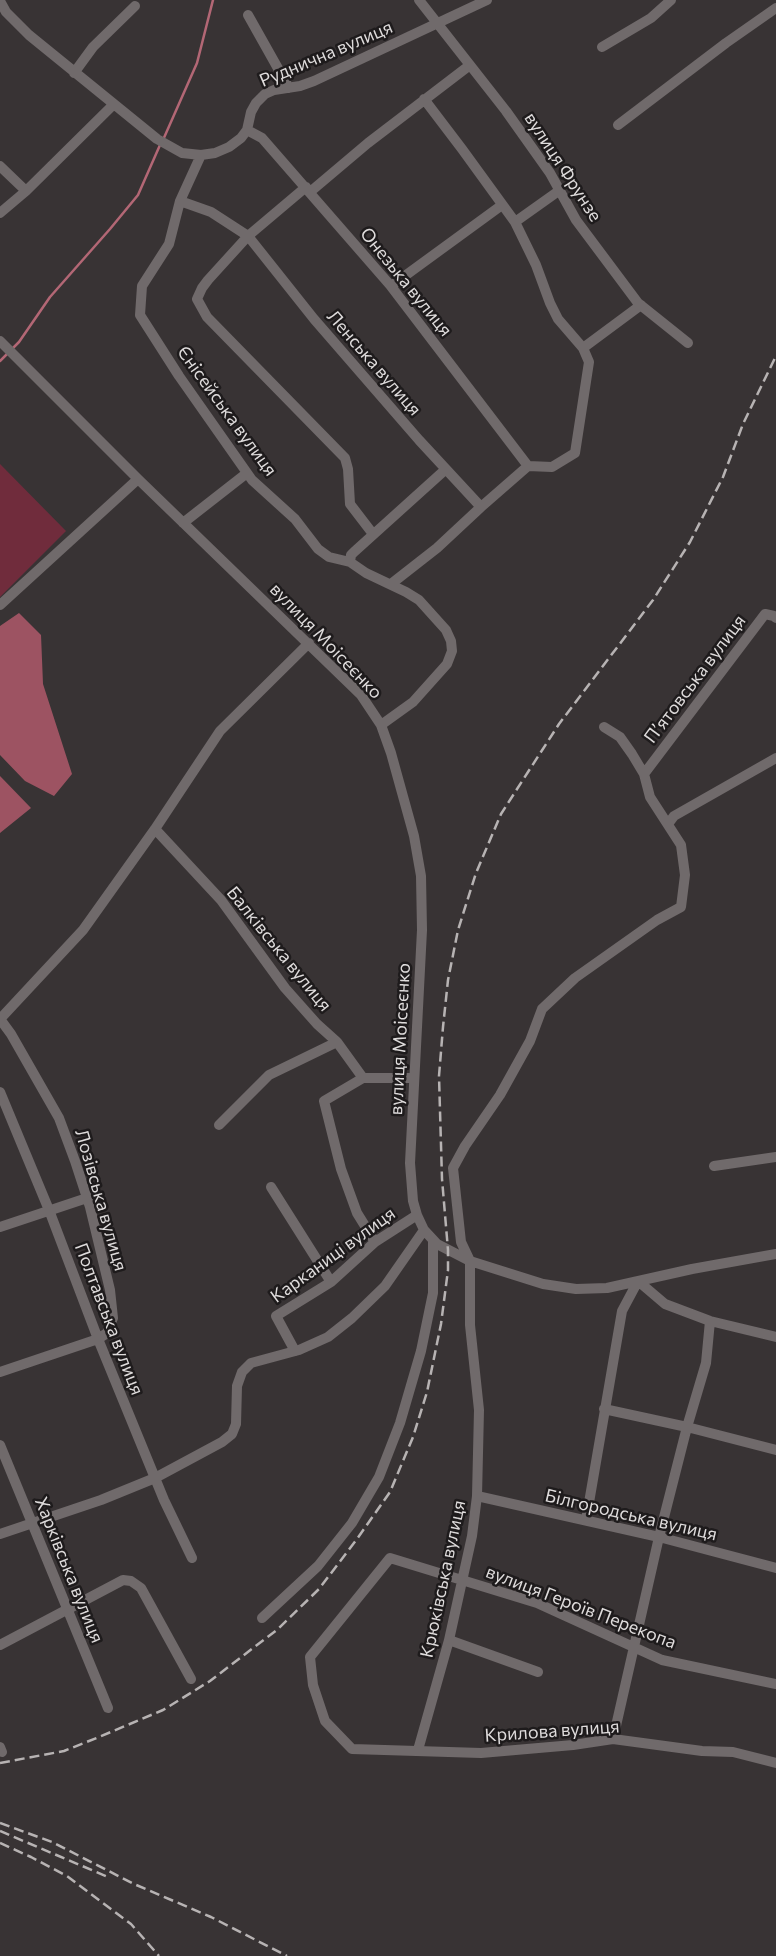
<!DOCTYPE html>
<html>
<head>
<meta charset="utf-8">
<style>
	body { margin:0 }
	canvas { display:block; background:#383334 }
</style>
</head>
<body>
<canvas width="776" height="1956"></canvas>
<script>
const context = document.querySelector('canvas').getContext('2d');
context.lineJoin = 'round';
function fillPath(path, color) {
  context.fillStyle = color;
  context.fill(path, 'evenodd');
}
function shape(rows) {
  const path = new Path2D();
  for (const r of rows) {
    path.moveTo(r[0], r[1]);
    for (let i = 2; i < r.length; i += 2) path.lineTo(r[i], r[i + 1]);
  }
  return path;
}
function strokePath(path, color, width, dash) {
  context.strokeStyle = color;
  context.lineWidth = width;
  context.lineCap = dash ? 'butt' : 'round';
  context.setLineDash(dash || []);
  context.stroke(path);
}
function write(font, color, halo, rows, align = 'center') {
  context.font = font + ' Commissioner,sans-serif';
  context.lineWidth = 5;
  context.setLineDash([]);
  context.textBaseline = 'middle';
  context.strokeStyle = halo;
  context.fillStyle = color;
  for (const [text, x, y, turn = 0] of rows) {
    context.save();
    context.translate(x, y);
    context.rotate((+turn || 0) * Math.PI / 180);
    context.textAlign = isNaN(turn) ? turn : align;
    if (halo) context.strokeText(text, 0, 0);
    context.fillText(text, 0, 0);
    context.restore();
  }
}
fillPath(shape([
	[0,464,66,531,0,597]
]), '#702c3c');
fillPath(shape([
	[19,613,41,635,43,684,72,774,54,796,25,781,0,755,0,626],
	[0,776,31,808,0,833]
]), '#9d5362');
strokePath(shape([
	[163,140,197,63,213,0],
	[12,349,19,342,50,297,110,229,138,195,160,145],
	[0,361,8,353]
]), '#b36775', 2.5);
strokePath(shape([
	[419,0,506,111,550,173,576,220,638,303,688,343],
	[0,1,6,12,29,35,157,139,182,153,201,155,215,153,229,147,241,138,247,130,251,112,256,103,265,94,274,90,300,86,314,81,487,0],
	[248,15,289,88],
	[602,47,651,18,671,0],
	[74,73,93,47,135,6],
	[424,99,462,149,515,222,536,265,550,303,558,319,583,348,589,362,575,453,552,467,528,466],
	[618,125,726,43,776,8],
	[247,130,262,138,390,285,528,466],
	[201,155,180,201,169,244,142,286,140,315,179,376,252,480,295,519,318,549,329,557,350,562,366,573,406,592,419,600,446,630,451,641,452,651,447,664,413,702,381,725],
	[0,166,26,191],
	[306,187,248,236,208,280,202,288,197,299,207,317,345,458,348,469,350,504,373,534],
	[310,192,368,143,470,65],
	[180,201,211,212,248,236,314,319,419,440,481,507],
	[0,213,26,191,113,105],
	[515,222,560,190],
	[391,286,502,205],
	[0,341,138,479,361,695,381,725,391,753,414,836,421,876,422,930,410,1163,413,1201,417,1215,424,1230,437,1244,470,1261,543,1284,576,1289,607,1288,692,1269,776,1254],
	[583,348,641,305],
	[183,523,247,473],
	[350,562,351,555,354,552,446,469],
	[391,584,437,548,481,507,528,466],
	[0,605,138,479],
	[644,774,765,614,774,616,776,618],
	[668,824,674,816,776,758],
	[155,829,221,900,285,988,317,1024,337,1042,363,1078,324,1101,341,1169,357,1213,375,1242],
	[0,1019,83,930,155,829,220,731,309,643],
	[0,1019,11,1034,59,1118,75,1161,90,1207,110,1290,113,1318,107,1333,98,1339,0,1372],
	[363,1078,414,1078],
	[0,1092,49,1210,98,1339,164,1500,192,1558],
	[219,1125,269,1075,337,1042],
	[714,1166,776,1157],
	[271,1187,331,1282],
	[0,1227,87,1198],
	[638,1281,665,1304,710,1321,776,1337],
	[295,1351,276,1316,331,1282,375,1242,417,1215],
	[604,1409,687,1427,776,1450],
	[0,1445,108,1708],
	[477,1496,659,1537,776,1568],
	[586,1520,622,1311,638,1281],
	[0,1534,101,1500,155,1478,222,1442,232,1434,236,1424,237,1386,242,1372,251,1363,299,1350,328,1337,352,1318,385,1286,424,1230],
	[262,1618,318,1566,352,1523,379,1477,400,1423,421,1351,433,1293,433,1240],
	[449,1640,538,1672],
	[0,1645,123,1580,131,1581,141,1588,191,1679],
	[776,1684,662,1660,537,1603,390,1558,310,1657,313,1685,325,1721,352,1749,481,1753,573,1745,613,1739,702,1751,733,1752,776,1763],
	[613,1739,659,1537,687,1427,706,1363,710,1321],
	[0,1747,2,1752],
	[418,1750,449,1640,472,1536,477,1496,479,1410,470,1325,470,1261,461,1242,453,1168,465,1146,500,1095,530,1041,542,1009,575,978,657,920,681,907,685,875,681,845,650,797,644,774,632,754,620,737,604,727]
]), '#706a6b', 10);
strokePath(shape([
	[0,1763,64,1751,99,1737,163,1710,210,1681,278,1629,319,1589,357,1539,390,1492,413,1437,427,1392,441,1324,448,1270,448,1250,442,1179,439,1076,443,1027,448,980,458,930,476,873,501,814,528,772,559,724,653,600,690,542,723,477,743,424,776,356],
	[0,1823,52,1842,134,1884,211,1917,287,1956],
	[0,1831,108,1877],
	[0,1843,31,1857,67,1876,131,1924,159,1956]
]), '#b7b3b3', 2.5, [10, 5]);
write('18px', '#dedbdb', '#1e1b1c', [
	["Руднична вулиця",326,54,-23],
	["вулиця Фрунзе",563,167,57],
	["Онезька вулиця",406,282,51],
	["Ленська вулиця",374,363,49],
	["Єнісейська вулиця",227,411,54],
	["вулиця Моісеєнко",326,641,46],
	["П’ятовська вулиця",695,679,-53],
	["Балківська вулиця",279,949,51],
	["вулиця Моісеєнко",400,1039,-87],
	["Лозівська вулиця",101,1200,74],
	["Карканиці вулиця",333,1255,-36],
	["Полтавська вулиця",109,1319,69],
	["Білгородська вулиця",631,1515,13],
	["Харківська вулиця",69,1570,68],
	["Крюківська вулиця",443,1579,-78],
	["вулиця Героїв Перекопа",581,1607,21],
	["Крилова вулиця",552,1731,-4]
]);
</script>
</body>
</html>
